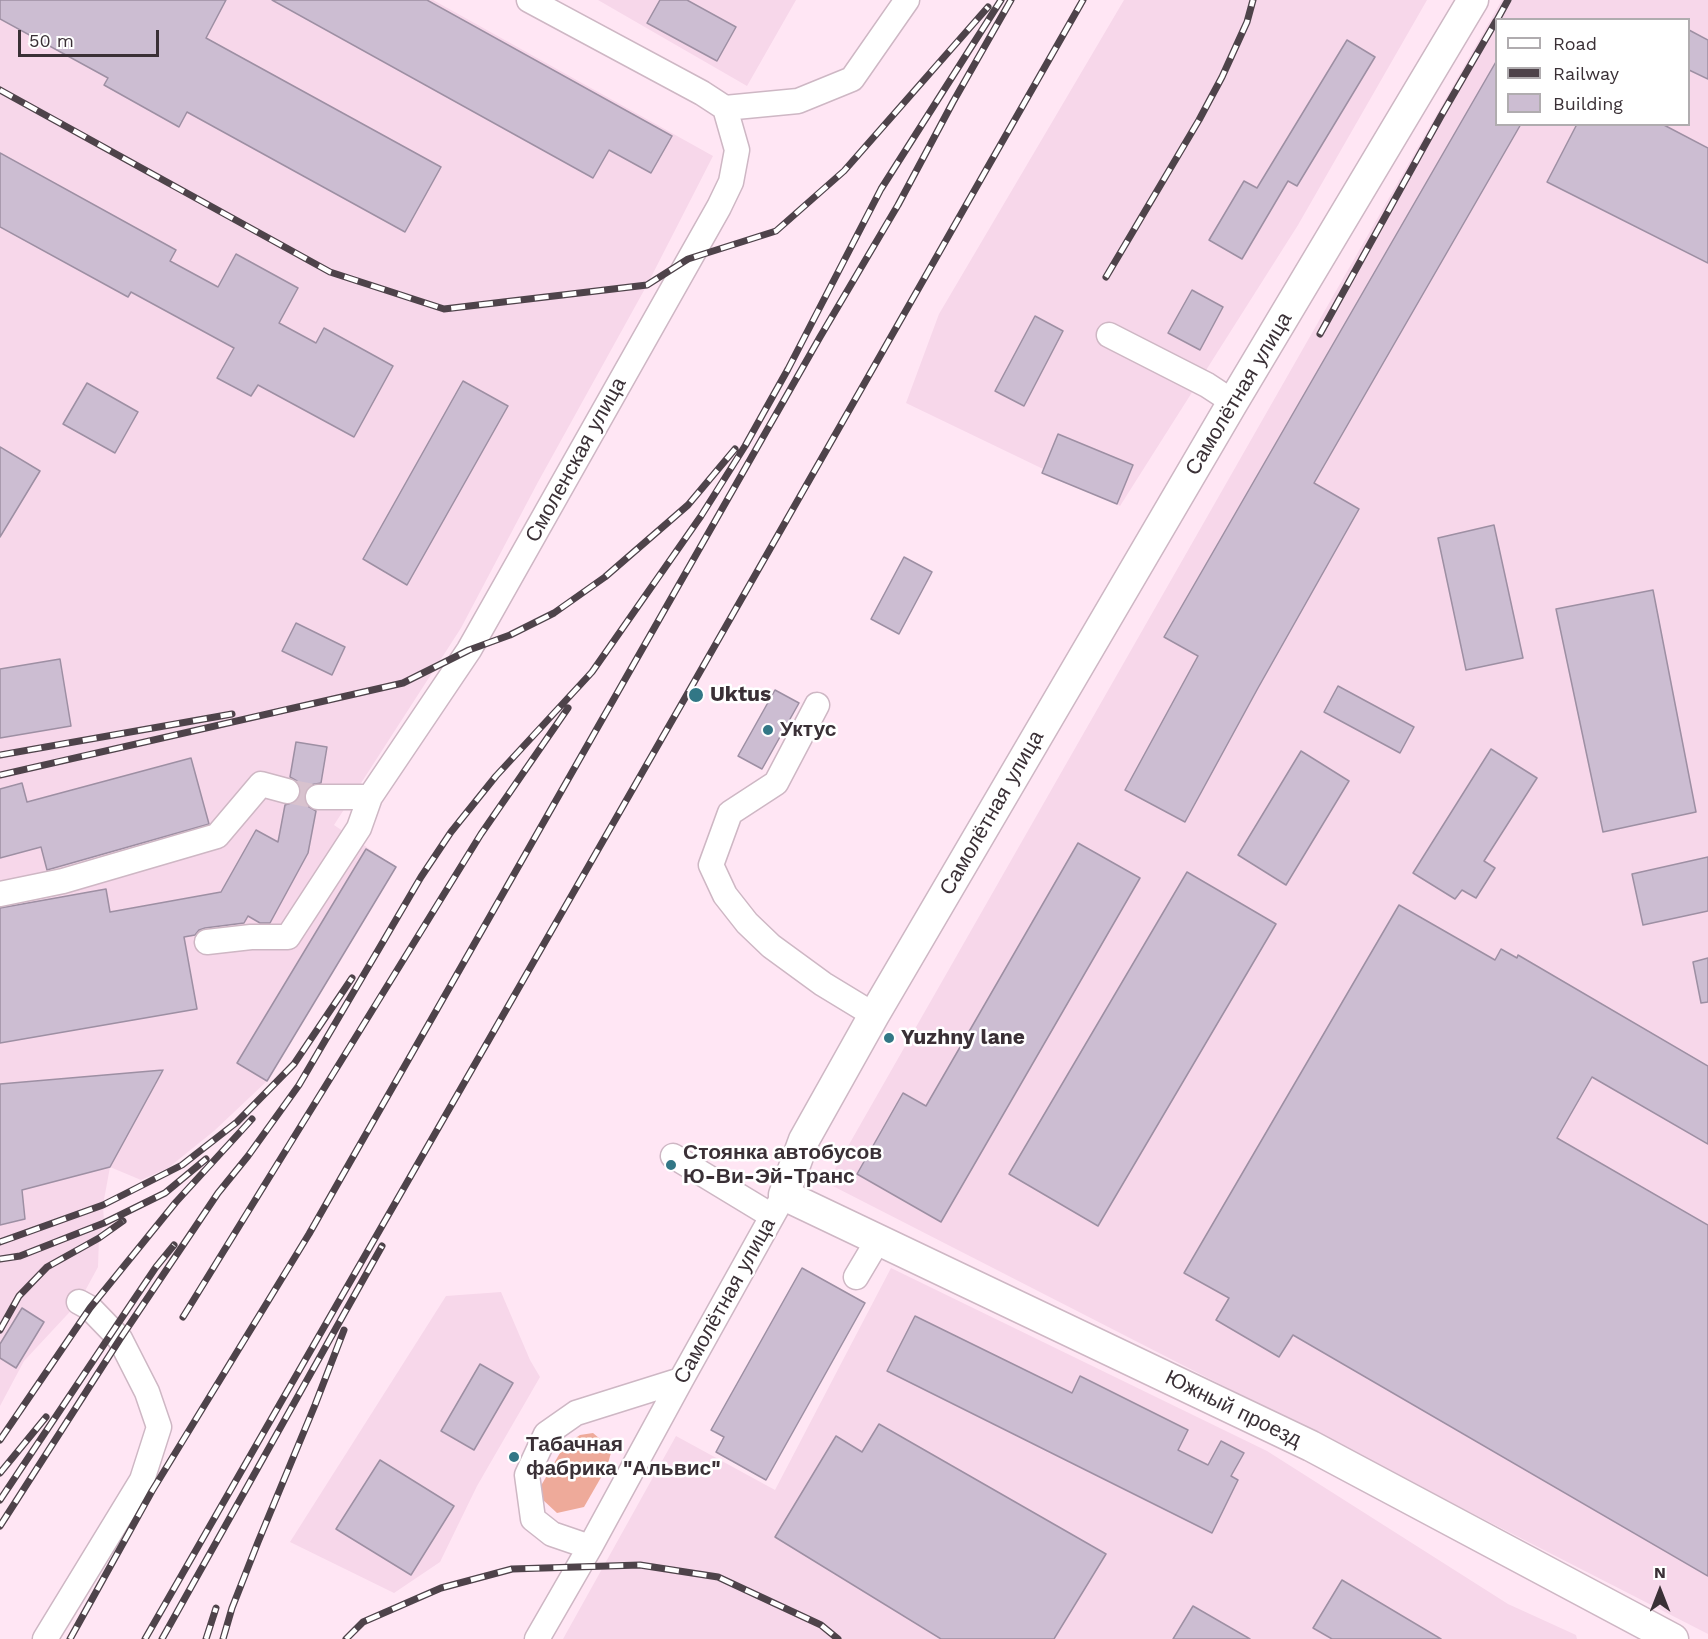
<!DOCTYPE html>
<html>
<head>
<meta charset="utf-8">
<style>
	body { margin:0 }
	#map { position:relative; width:1708px; height:1639px; overflow:hidden; background:#ffe6f4; font-family:"Work Sans",sans-serif }
	canvas { display:block }
	.legend { position:absolute; left:1495px; top:18px; width:195px; height:108px; box-sizing:border-box; background:#fff; border:2px solid #b0acaf; margin:0; padding:8px 10px; list-style:none; font-size:18px; color:#3a3036 }
	.legend li { display:flex; align-items:center; gap:12px; height:30px }
	.legend b { width:30px; border:2px solid #b0acaf }
	.north { position:absolute; left:1630px; top:1561px; width:60px; height:60px; -webkit-text-stroke:4px #fff; paint-order:stroke; rotate:0deg; font-size:16px; font-weight:700; line-height:24px; text-align:center; color:#3a3036 }
	.north::after { content:''; display:block; margin:auto; width:21px; height:27px; background:#3a3036; clip-path:polygon(50% 0,100% 100%,50% 72%,0 100%) }
	.scale { position:absolute; left:18px; top:30px; width:141px; height:27px; box-sizing:border-box; border:3px solid #3a3036; border-top:0; padding-left:8px; font-size:18px; line-height:21px; white-space:nowrap; color:#3a3036; -webkit-text-stroke:4px #fff; paint-order:stroke }
</style>
</head>
<body>
<div id="map">
<canvas width="1708" height="1639"></canvas>
<ul class="legend">
<li><b style="height:8px;background:#fff"></b>Road</li>
<li><b style="height:8px;background:#4e434a"></b>Railway</li>
<li><b style="height:16px;background:#ccbdd2"></b>Building</li>
</ul>
<div class="north">N</div>
<div class="scale">50 m</div>
</div>
<script>
const context = document.querySelector('canvas').getContext('2d');
context.lineJoin = 'round';
function fillPath(path, color) {
  context.fillStyle = color;
  context.fill(path, 'evenodd');
}
function shape(rows) {
  const path = new Path2D();
  for (const r of rows) {
    path.moveTo(r[0], r[1]);
    for (let i = 2; i < r.length; i += 2) path.lineTo(r[i], r[i + 1]);
  }
  return path;
}
function strokePath(path, color, width, dash) {
  context.strokeStyle = color;
  context.lineWidth = width;
  context.lineCap = dash ? 'butt' : 'round';
  context.setLineDash(dash || []);
  context.stroke(path);
}
function write(font, color, halo, rows, align = 'center') {
  context.font = font + ' "Work Sans",sans-serif';
  context.lineWidth = 5;
  context.setLineDash([]);
  context.textBaseline = 'middle';
  context.strokeStyle = halo;
  context.fillStyle = color;
  for (const [text, x, y, turn = 0] of rows) {
    context.save();
    context.translate(x, y);
    context.rotate((+turn || 0) * Math.PI / 180);
    context.textAlign = isNaN(turn) ? turn : align;
    if (halo) context.strokeText(text, 0, 0);
    context.fillText(text, 0, 0);
    context.restore();
  }
}
fillPath(shape([
	[0,0,433,0,713,156,647,285,538,482,461,628,334,825,396,867,267,1081,214,1131,168,1168,141,1180,110,1167,103,1205,104,1223,99,1238,98,1267,79,1302,24,1361,0,1406],
	[598,0,796,0,747,86],
	[1124,0,1427,0,1298,225,1120,506,906,403,939,314],
	[1502,0,1708,0,1708,1634,827,1183],
	[1496,20,1688,20,1688,124,1496,124],
	[891,1268,1267,1451,1508,1604,1576,1635,1577,1639,563,1639,676,1436,775,1490],
	[501,1292,530,1360,540,1377,477,1486,440,1562,394,1593,290,1542,446,1296]
]), '#f7d7ea');
fillPath(shape([
	[593,1433,612,1449,607,1467,584,1507,557,1513,542,1499,542,1484,564,1446,580,1435]
]), '#eeaa9a');
const building = shape([
	[0,0,226,0,206,38,441,167,405,232,187,112,179,127,104,85,108,78,0,19,0,0],
	[272,0,427,0,672,136,651,173,609,150,593,178,272,0],
	[660,0,687,0,736,27,717,61,647,23,660,0],
	[1689,30,1708,40,1708,79,1689,70,1689,30],
	[1347,40,1375,57,1297,186,1288,181,1242,259,1209,240,1244,181,1257,188,1347,40],
	[1497,60,1497,124,1521,124,1314,483,1359,509,1258,688,1185,822,1125,790,1198,656,1164,637,1497,60],
	[1577,124,1662,124,1708,148,1708,263,1547,182,1577,124],
	[0,153,176,250,170,261,218,287,236,254,298,288,279,323,316,343,324,328,393,366,354,437,258,385,251,396,217,378,234,348,131,292,128,297,0,227,0,153],
	[1192,290,1223,307,1200,350,1168,333,1192,290],
	[1035,316,1063,331,1024,406,995,391,1035,316],
	[463,381,508,406,407,585,363,559,463,381],
	[87,383,138,412,115,453,63,424,87,383],
	[1058,434,1133,465,1117,504,1042,473,1058,434],
	[0,447,40,471,0,537,0,447],
	[1494,525,1523,658,1466,670,1438,538,1494,525],
	[904,557,932,572,899,634,871,619,904,557],
	[1653,590,1696,812,1603,832,1556,609,1653,590],
	[296,623,345,647,332,675,282,651,296,623],
	[60,659,71,726,0,738,0,669,60,659],
	[1338,686,1414,727,1400,753,1324,712,1338,686],
	[775,690,799,703,762,769,738,756,775,690],
	[296,742,327,747,321,783,310,785,306,789,304,796,306,805,316,811,308,853,270,923,260,923,248,916,244,923,205,928,199,930,195,935,184,937,197,1009,0,1043,0,908,106,889,110,912,221,892,256,830,278,842,285,805,297,801,301,794,301,788,297,781,290,777,296,742],
	[1491,749,1537,778,1484,861,1495,868,1476,898,1462,890,1455,899,1413,873,1491,749],
	[1301,751,1349,781,1286,885,1238,855,1301,751],
	[191,758,209,824,47,870,41,847,0,858,0,789,22,783,27,802,191,758],
	[1078,843,1140,878,941,1222,857,1174,903,1093,926,1106,1078,843],
	[366,849,396,867,267,1081,237,1063,366,849],
	[1708,857,1708,911,1643,925,1632,874,1708,857],
	[1187,872,1276,924,1098,1226,1009,1174,1187,872],
	[1399,905,1495,960,1501,949,1517,958,1518,955,1708,1066,1708,1144,1592,1077,1557,1138,1708,1225,1708,1576,1293,1335,1279,1357,1216,1320,1229,1298,1184,1273,1399,905],
	[1708,958,1708,1002,1701,1003,1693,962,1708,958],
	[163,1070,110,1167,22,1190,25,1219,0,1225,0,1084,163,1070],
	[802,1268,865,1303,766,1480,716,1452,724,1437,711,1430,802,1268],
	[22,1308,44,1322,16,1368,0,1358,0,1344,22,1308],
	[915,1316,1072,1393,1080,1376,1188,1430,1178,1450,1208,1465,1221,1441,1244,1453,1231,1476,1238,1480,1212,1533,887,1371,915,1316],
	[480,1364,513,1383,474,1450,441,1431,480,1364],
	[879,1424,1106,1554,1054,1639,941,1639,775,1537,836,1436,862,1452,879,1424],
	[380,1460,454,1506,411,1575,336,1529,380,1460],
	[1342,1580,1441,1639,1332,1639,1313,1628,1342,1580],
	[1193,1606,1250,1639,1173,1639,1193,1606]
]);
fillPath(building, '#ccbdd2');
strokePath(building, '#9d8fa3', 1.5);
strokePath(shape([
	[287,791,318,797]
]), '#d8c2ce', 24, [24, 12]);
const minor = shape([
	[529,0,702,93,725,108],
	[725,108,798,101,852,79,907,0],
	[1109,335,1207,385,1233,402],
	[817,705,776,783,730,813,711,865,725,895,747,923,771,946,823,984,874,1015],
	[318,797,370,797],
	[0,894,63,881,217,836,261,784,287,791],
	[207,942,251,937,288,937,359,828,370,797,469,650,719,207,731,182,737,150,725,108],
	[673,1156,772,1216],
	[856,1277,878,1240],
	[590,1547,552,1534,533,1519,527,1475,546,1434,576,1413,681,1380],
	[45,1639,142,1480,159,1427,147,1392,120,1339,90,1308,79,1302],
	[537,1639,590,1547,681,1380,784,1195]
]);
const major = shape([
	[1473,0,1233,402,874,1015,804,1140,784,1195,1311,1446,1673,1639]
]);
strokePath(minor, '#ceb7c4', 27);
strokePath(major, '#ceb7c4', 33);
strokePath(minor, '#fff', 24);
strokePath(major, '#fff', 30);
const rail = shape([
	[1497,20,1508,0],
	[0,90,330,272,444,309,647,285,688,259,776,231,844,171,988,7],
	[1106,277,1199,120,1222,77,1247,22,1253,0],
	[1320,334,1441,116,1496,21],
	[0,755,232,714],
	[0,775,403,683,469,650,510,635,554,613,605,577,688,505,735,449],
	[0,1242,103,1205,182,1165,237,1122,294,1064,352,978],
	[0,1259,20,1256,104,1223,165,1193,206,1159],
	[183,1317,481,834,568,708],
	[0,1330,19,1296,47,1267,99,1238,123,1221],
	[0,1440,90,1308,176,1202,252,1119],
	[0,1473,46,1417],
	[0,1500,131,1304,156,1267,174,1245],
	[0,1526,120,1339,218,1193,248,1156,299,1085,421,877,451,832,496,776,592,672,701,516,745,446,788,369,881,189,1001,0],
	[70,1639,152,1491,309,1234,820,337,898,205,953,102,1011,0],
	[145,1639,689,691,1083,0],
	[162,1639,382,1246],
	[206,1639,216,1608],
	[223,1639,232,1608,258,1542,315,1405,344,1330],
	[346,1639,363,1622,441,1588,512,1569,640,1565,718,1577,821,1625,838,1639]
]);
strokePath(rail, '#4e434a', 7);
strokePath(rail, '#fff', 4.5, [14]);
for (const [x, y, r, color] of [
	[696,695,8,"#327786"],
	[768,730,6,"#327786"],
	[889,1038,6,"#327786"],
	[671,1165,6,"#327786"],
	[514,1457,6,"#327786"]
]) {
  const dot = new Path2D();
  dot.arc(x, y, r, 0, 2 * Math.PI);
  context.fillStyle = color;
  context.fill(dot);
  strokePath(dot, '#fff', 2);
}
write('21px', '#3a3036', '#fff', [
	["Самолётная улица",1239,394,-59],
	["Смоленская улица",576,460,-61],
	["Самолётная улица",992,813,-60],
	["Самолётная улица",725,1301,-61],
	["Южный проезд",1233,1409,26]
]);
write('bold 21px', '#3a3036', '#fff', [
	["Uktus",710,695],
	["Уктус",780,730],
	["Yuzhny lane",901,1038],
	["Стоянка автобусов",683,1153],
	["Ю-Ви-Эй-Транс",683,1177],
	["Табачная",526,1445],
	["фабрика \"Альвис\"",526,1469]
], 'left');
</script>
</body>
</html>
